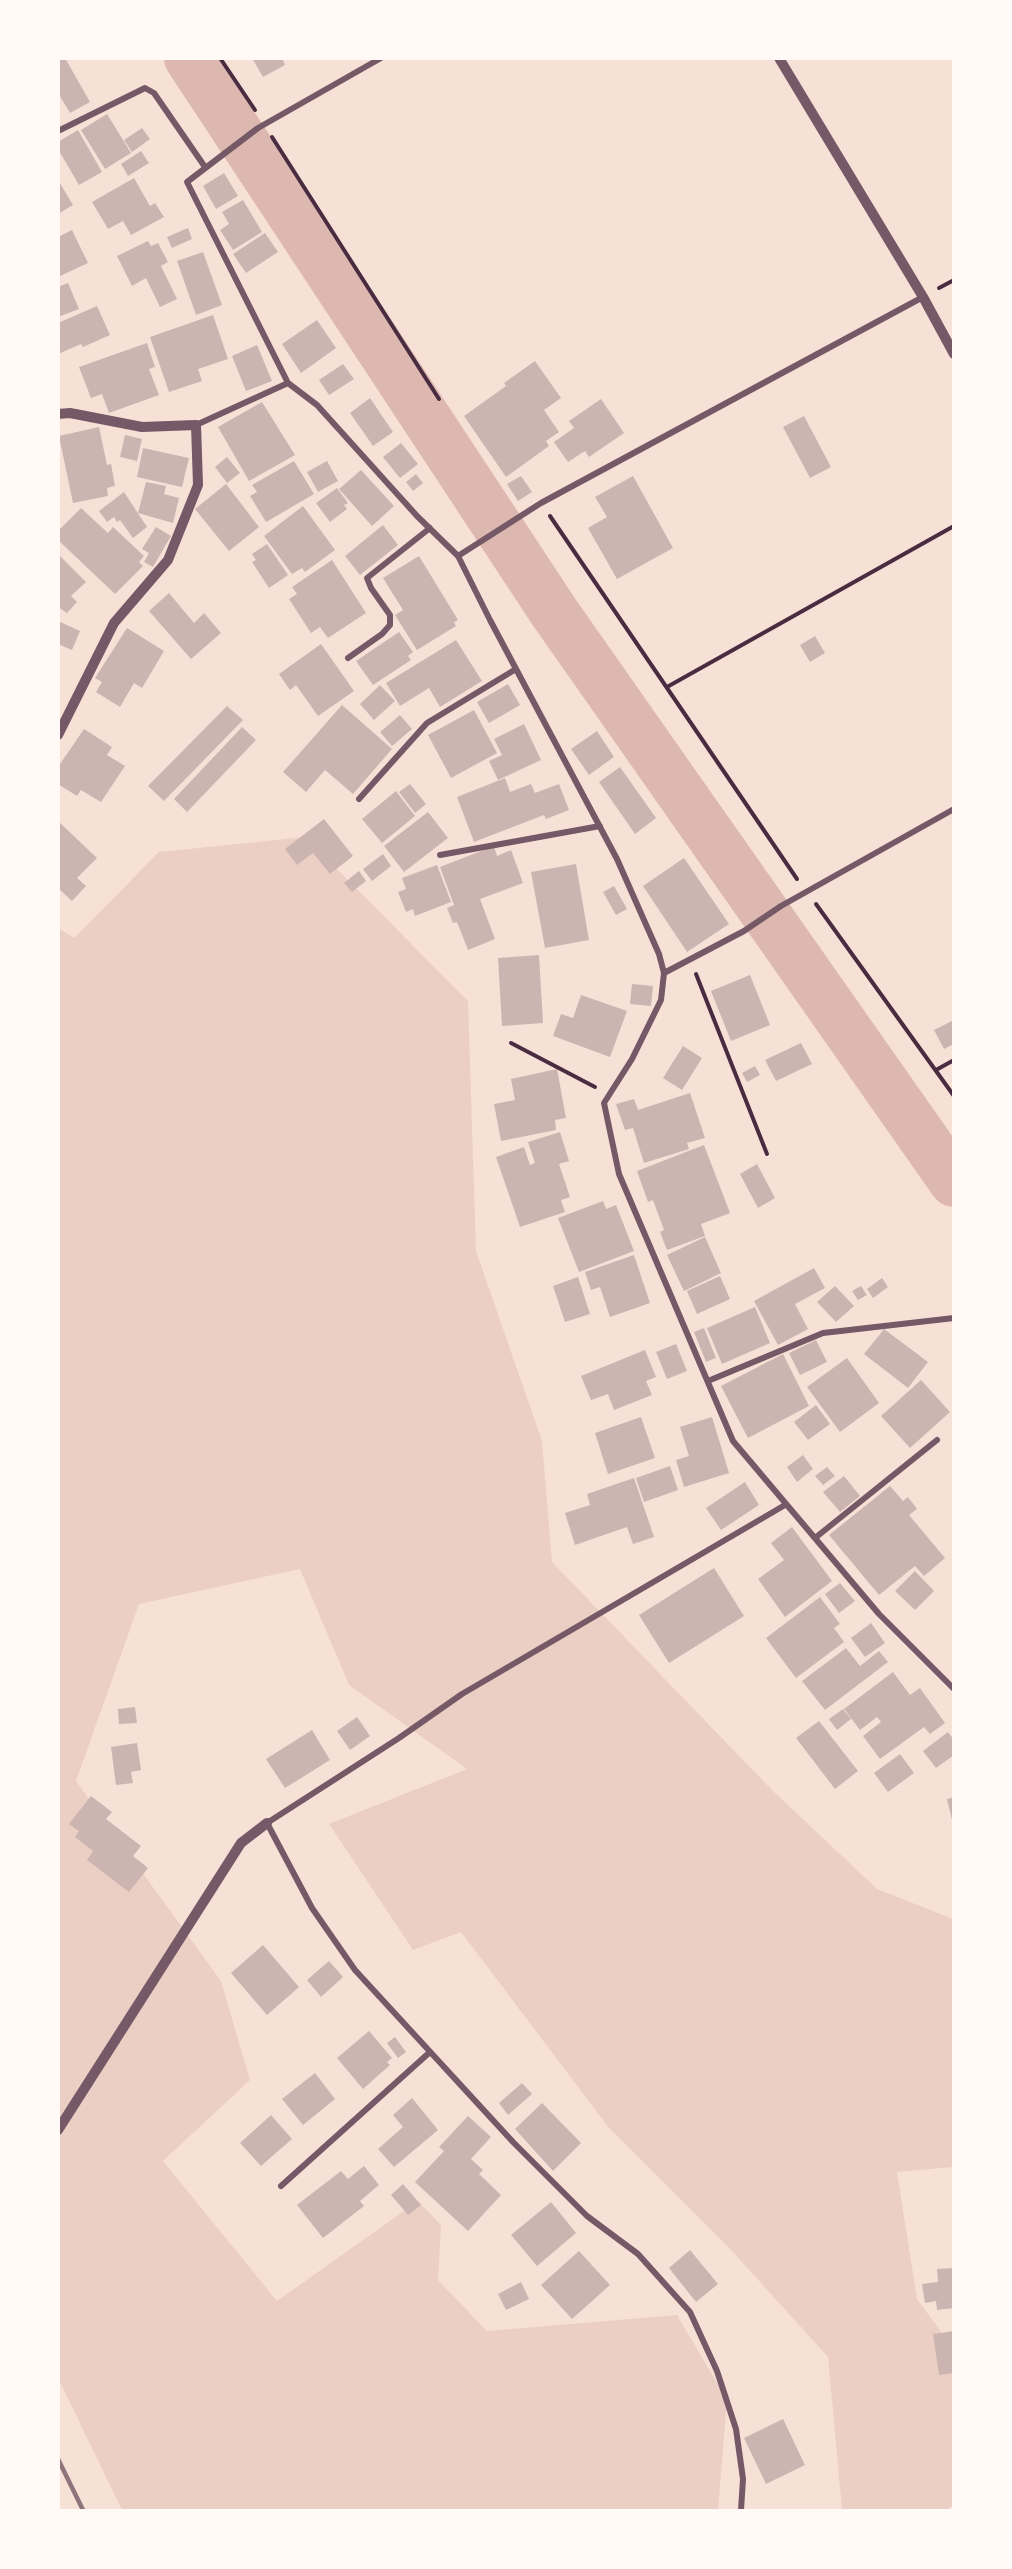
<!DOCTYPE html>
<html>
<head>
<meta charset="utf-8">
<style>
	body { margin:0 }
	#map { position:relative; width:1012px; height:2569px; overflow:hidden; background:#f7e1d7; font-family:"Exo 2",sans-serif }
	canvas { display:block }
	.frame { position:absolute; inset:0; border:60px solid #fffaf5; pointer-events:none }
</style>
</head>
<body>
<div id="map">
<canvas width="1012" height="2569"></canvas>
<div class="frame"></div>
</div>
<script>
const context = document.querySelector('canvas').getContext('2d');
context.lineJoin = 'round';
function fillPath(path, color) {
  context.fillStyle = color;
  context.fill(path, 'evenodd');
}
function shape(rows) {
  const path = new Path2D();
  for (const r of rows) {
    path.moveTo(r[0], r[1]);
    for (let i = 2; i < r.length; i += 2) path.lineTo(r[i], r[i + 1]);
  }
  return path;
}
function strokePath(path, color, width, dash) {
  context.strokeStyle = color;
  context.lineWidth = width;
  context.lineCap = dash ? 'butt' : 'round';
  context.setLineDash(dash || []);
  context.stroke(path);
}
fillPath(shape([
	[305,837,468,1001,476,1251,542,1441,552,1562,772,1790,877,1889,953,1919,953,2167,897,2172,917,2299,953,2348,954,2504,947,2510,842,2510,828,2357,732,2251,609,2128,461,1932,413,1950,329,1824,467,1769,349,1685,300,1569,139,1604,76,1781,221,1981,250,2080,163,2161,277,2301,418,2201,441,2225,438,2280,487,2331,677,2315,727,2400,718,2510,122,2510,58,2378,58,928,74,938,159,852]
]), '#ebcfc5');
strokePath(shape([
	[189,58,554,612,954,1182]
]), '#dcb8b0', 50);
fillPath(shape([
	[58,58,65,58,90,102,70,113,58,93],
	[252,58,282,58,285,65,263,77],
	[107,114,131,153,105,169,81,130],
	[142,128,150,139,132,152,124,140],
	[78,130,102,172,79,185,58,149,58,142],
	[141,151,149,163,128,176,121,164],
	[224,173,238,196,216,209,203,186],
	[134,178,150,206,155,203,164,217,131,235,123,221,108,229,92,202],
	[58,180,73,205,58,214],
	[243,200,262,232,233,250,220,230,229,224,222,212],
	[188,228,192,239,172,248,167,237],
	[72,230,88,263,58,277,58,237],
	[265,233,278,252,246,273,233,254],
	[148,241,151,246,158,243,168,262,161,266,177,299,160,307,146,278,132,286,117,256],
	[203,252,222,305,196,315,177,261],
	[68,283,79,309,58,317,58,287],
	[97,306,110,335,83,347,81,344,58,354,58,323],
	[213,315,228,359,198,369,202,381,169,392,150,337],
	[317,320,336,348,301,373,282,344],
	[147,343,155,367,149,369,159,395,109,413,102,394,91,398,79,367],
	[257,345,272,381,246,391,232,356],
	[535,361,561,398,544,410,559,432,546,441,549,446,506,477,464,416,506,386,504,383],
	[343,364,354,379,329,395,319,380],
	[370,398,393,432,373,446,350,413],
	[601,399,624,433,589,457,585,451,568,462,554,442,574,428,569,421],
	[262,402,295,455,249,481,218,427],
	[804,416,831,467,810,478,783,427],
	[99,427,107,465,111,464,115,486,107,488,108,496,73,503,59,436],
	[125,435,142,439,137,461,120,457],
	[401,443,418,464,400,478,383,457],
	[143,448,189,458,182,487,137,477],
	[227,457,240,473,227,483,215,467],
	[294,461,314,494,266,522,250,496,257,492,252,485],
	[327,461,338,481,318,492,307,472],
	[361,470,394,506,372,526,339,489],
	[416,474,423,483,413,491,406,482],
	[521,476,532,492,518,501,507,484],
	[633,476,673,548,617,579,588,528,607,517,595,497],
	[146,482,166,486,164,494,179,498,173,523,138,513],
	[226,484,259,527,229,551,195,509],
	[337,488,348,503,344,505,347,509,330,522,316,503],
	[124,492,147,527,133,538,120,520,117,522,114,517,107,522,99,511],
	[303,506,335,550,305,572,302,568,292,574,264,536],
	[81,508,108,533,113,527,144,556,139,562,143,566,115,594,58,540,58,531],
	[383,525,398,545,360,575,345,556],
	[156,527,171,536,153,567,144,562,149,553,142,549],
	[267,544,288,575,269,588,252,562,256,560,252,554],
	[58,554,86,582,71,596,77,602,67,613,58,607],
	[419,556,458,620,454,622,456,626,417,650,395,615,403,610,383,578],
	[332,560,366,613,328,638,320,627,311,633,289,599,297,594,292,587],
	[169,593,194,623,204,613,221,633,191,659,149,611],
	[58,621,80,631,72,650,58,644],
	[127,628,164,651,142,688,134,683,120,707,96,692,102,682,95,678],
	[399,632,413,652,408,656,411,660,373,685,356,661],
	[815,636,825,653,810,662,800,645],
	[456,640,482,681,440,707,429,688,400,706,386,683],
	[321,644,354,691,318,716,296,685,290,690,279,674],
	[508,684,520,705,489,723,477,702],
	[380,685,395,701,374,720,360,704],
	[342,705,392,749,353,794,325,770,306,792,283,772],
	[227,706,243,720,164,801,148,786],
	[474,710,497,753,451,778,428,735],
	[400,715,412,729,392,746,380,732],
	[524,724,541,760,498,780,489,761,502,755,494,739],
	[242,727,256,740,187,812,174,799],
	[84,729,112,747,107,755,125,766,101,802,81,790,77,796,58,784,58,767],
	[597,731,614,757,589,775,571,749],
	[620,767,656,818,635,834,599,782],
	[505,778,510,792,531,784,535,793,559,784,569,810,546,819,544,815,474,842,457,797],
	[410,784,426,804,415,813,399,792],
	[396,791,415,816,382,843,362,819],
	[428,812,448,838,404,872,384,846],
	[324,819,353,856,330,874,313,853,297,865,285,849],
	[58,821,97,858,77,878,86,886,72,901,58,888],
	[494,846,497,856,511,850,523,883,480,899,495,939,468,950,457,922,453,923,447,908,454,905,440,867],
	[383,854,391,866,372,881,363,869],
	[684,858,729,924,687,952,643,886],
	[576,864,589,940,545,948,531,872],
	[437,865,451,902,415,916,413,909,406,912,398,892,406,889,402,878],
	[359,871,366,881,352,892,344,883],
	[614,886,627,909,616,915,603,892],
	[539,955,543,1023,502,1026,498,958],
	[750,975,770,1025,731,1041,711,991],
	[632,984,653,986,651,1006,630,1004],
	[581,995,627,1011,610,1057,553,1036,561,1014,573,1018],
	[954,1020,954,1044,944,1049,934,1030],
	[801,1043,812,1064,776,1081,765,1060],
	[683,1046,702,1058,682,1090,663,1078],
	[755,1066,760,1075,747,1082,742,1073],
	[557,1069,566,1118,555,1120,556,1130,501,1141,494,1104,515,1100,511,1079],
	[690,1093,705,1138,687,1143,689,1149,644,1163,633,1128,625,1130,616,1104,634,1099,638,1110],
	[560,1132,569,1161,559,1164,570,1197,561,1200,565,1212,520,1227,496,1157,524,1147,530,1165,535,1163,528,1142],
	[704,1145,730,1213,701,1224,705,1236,667,1250,660,1232,664,1230,653,1200,648,1202,637,1171],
	[757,1164,775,1198,758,1208,740,1174],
	[603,1201,606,1209,616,1205,634,1251,579,1272,558,1218],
	[705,1237,721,1273,684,1291,667,1255],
	[634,1255,650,1303,610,1317,600,1287,591,1290,585,1272],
	[814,1268,825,1288,795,1304,808,1329,778,1345,754,1301],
	[720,1276,730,1299,697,1314,687,1291],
	[578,1277,590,1314,565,1322,553,1286],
	[882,1278,888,1287,873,1298,867,1289],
	[835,1286,854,1306,836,1322,817,1302],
	[861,1286,867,1295,858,1300,852,1291],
	[755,1307,770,1343,722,1364,707,1328],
	[704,1328,716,1358,706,1362,694,1332],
	[884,1329,928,1362,908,1388,864,1354],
	[816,1340,827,1362,800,1375,789,1353],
	[676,1344,687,1371,667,1379,656,1352],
	[645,1350,656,1377,646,1381,652,1395,614,1410,608,1394,591,1400,581,1376],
	[783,1354,809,1406,748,1438,721,1386],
	[847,1358,879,1403,840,1432,807,1387],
	[921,1380,950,1412,910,1448,881,1416],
	[816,1405,830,1424,808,1440,794,1422],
	[641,1417,655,1458,608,1474,595,1433],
	[712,1417,729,1473,684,1487,676,1460,689,1456,680,1427],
	[803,1455,813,1469,797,1482,787,1467],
	[670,1466,678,1490,644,1502,636,1478],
	[827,1467,835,1476,823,1485,815,1476],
	[844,1476,860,1496,840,1512,823,1492],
	[634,1478,654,1537,633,1544,627,1527,575,1545,565,1513,590,1505,587,1494],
	[745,1482,759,1505,721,1530,706,1508],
	[890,1486,903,1501,908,1497,917,1509,909,1515,945,1558,924,1576,915,1566,879,1595,829,1535],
	[792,1527,832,1581,785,1617,758,1579,784,1560,771,1543],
	[714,1568,744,1616,669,1663,639,1615],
	[915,1571,934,1591,915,1610,895,1591],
	[840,1583,855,1601,839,1613,825,1594],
	[820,1597,840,1624,834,1628,844,1642,796,1678,766,1638],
	[871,1623,885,1643,865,1657,851,1638],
	[846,1648,860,1666,879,1651,888,1662,825,1710,802,1681],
	[893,1672,910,1695,920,1688,945,1723,930,1734,924,1727,880,1759,863,1736,881,1722,877,1717,860,1730,844,1709],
	[135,1707,137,1723,119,1724,118,1709],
	[843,1709,851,1719,837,1730,829,1719],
	[357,1717,370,1736,350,1750,337,1731],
	[819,1721,858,1771,835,1789,796,1738],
	[312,1730,330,1760,285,1788,266,1759],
	[948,1732,954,1740,954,1755,936,1768,923,1751],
	[137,1743,141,1770,131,1772,133,1783,116,1785,111,1747],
	[900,1754,914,1773,888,1792,874,1773],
	[91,1796,112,1812,106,1819,141,1846,133,1856,148,1868,129,1892,87,1860,93,1851,75,1837,79,1831,69,1824],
	[954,1797,954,1824,953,1824,947,1799],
	[263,1945,299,1987,267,2015,231,1973],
	[329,1961,343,1977,321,1997,307,1980],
	[369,2031,392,2058,387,2062,390,2065,363,2089,337,2058],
	[395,2037,406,2052,398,2058,387,2043],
	[315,2073,335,2099,303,2125,282,2099],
	[522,2083,532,2094,508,2115,499,2103],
	[412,2098,438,2130,394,2167,378,2149,403,2127,393,2115],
	[542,2103,581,2143,553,2171,515,2129],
	[271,2115,292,2139,261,2166,240,2143],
	[468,2116,491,2137,471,2159,483,2170,479,2174,501,2195,468,2231,415,2182,444,2151,439,2147],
	[364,2166,379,2185,360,2201,364,2206,323,2238,297,2205,341,2171,348,2179],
	[403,2184,421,2205,408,2215,391,2195],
	[551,2202,576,2233,537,2266,511,2235],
	[690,2250,718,2284,696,2302,669,2268],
	[579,2251,610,2285,572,2319,541,2285],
	[954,2268,954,2308,937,2310,936,2301,925,2303,922,2284,938,2282,937,2269],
	[521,2282,529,2299,506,2310,498,2294],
	[954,2331,954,2373,939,2375,933,2334],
	[783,2419,805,2465,766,2484,744,2438]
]), '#ccb4b1');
strokePath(shape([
	[220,58,255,110],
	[272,137,439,399],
	[939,288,954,280],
	[550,516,797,879],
	[667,687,954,526],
	[816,904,954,1096],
	[696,974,767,1154],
	[511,1043,595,1087],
	[936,1070,954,1060]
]), '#4a2c40', 4);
strokePath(shape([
	[381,58,258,128,187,182,288,383,317,405,417,516,458,556,490,620,617,859,659,954,664,973,661,1000,632,1059,604,1103,619,1174,733,1441,879,1614,954,1689],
	[58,131,145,88,154,93,205,167],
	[196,425,288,383],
	[458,556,541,503,923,297],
	[348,658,382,634,390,625,390,615,371,588,367,578,430,528],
	[359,799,427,723,516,669],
	[440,855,600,826],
	[664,973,744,931,781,906,954,809],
	[708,1381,823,1333,954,1318],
	[815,1538,937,1440],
	[281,2186,430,2052],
	[741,2510,743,2479,736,2429,717,2371,690,2312,638,2254,587,2216,513,2142,355,1970,312,1908,267,1823,399,1738,462,1694,785,1505]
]), '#755966', 6);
strokePath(shape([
	[779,58,923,297,954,354],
	[58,414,70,413,142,427,196,425,198,485,168,560,114,623,58,735],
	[58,2130,241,1843,267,1823]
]), '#755966', 10);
strokePath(shape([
	[58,2459,83,2510]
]), '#8f747c', 4.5);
</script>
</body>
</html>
